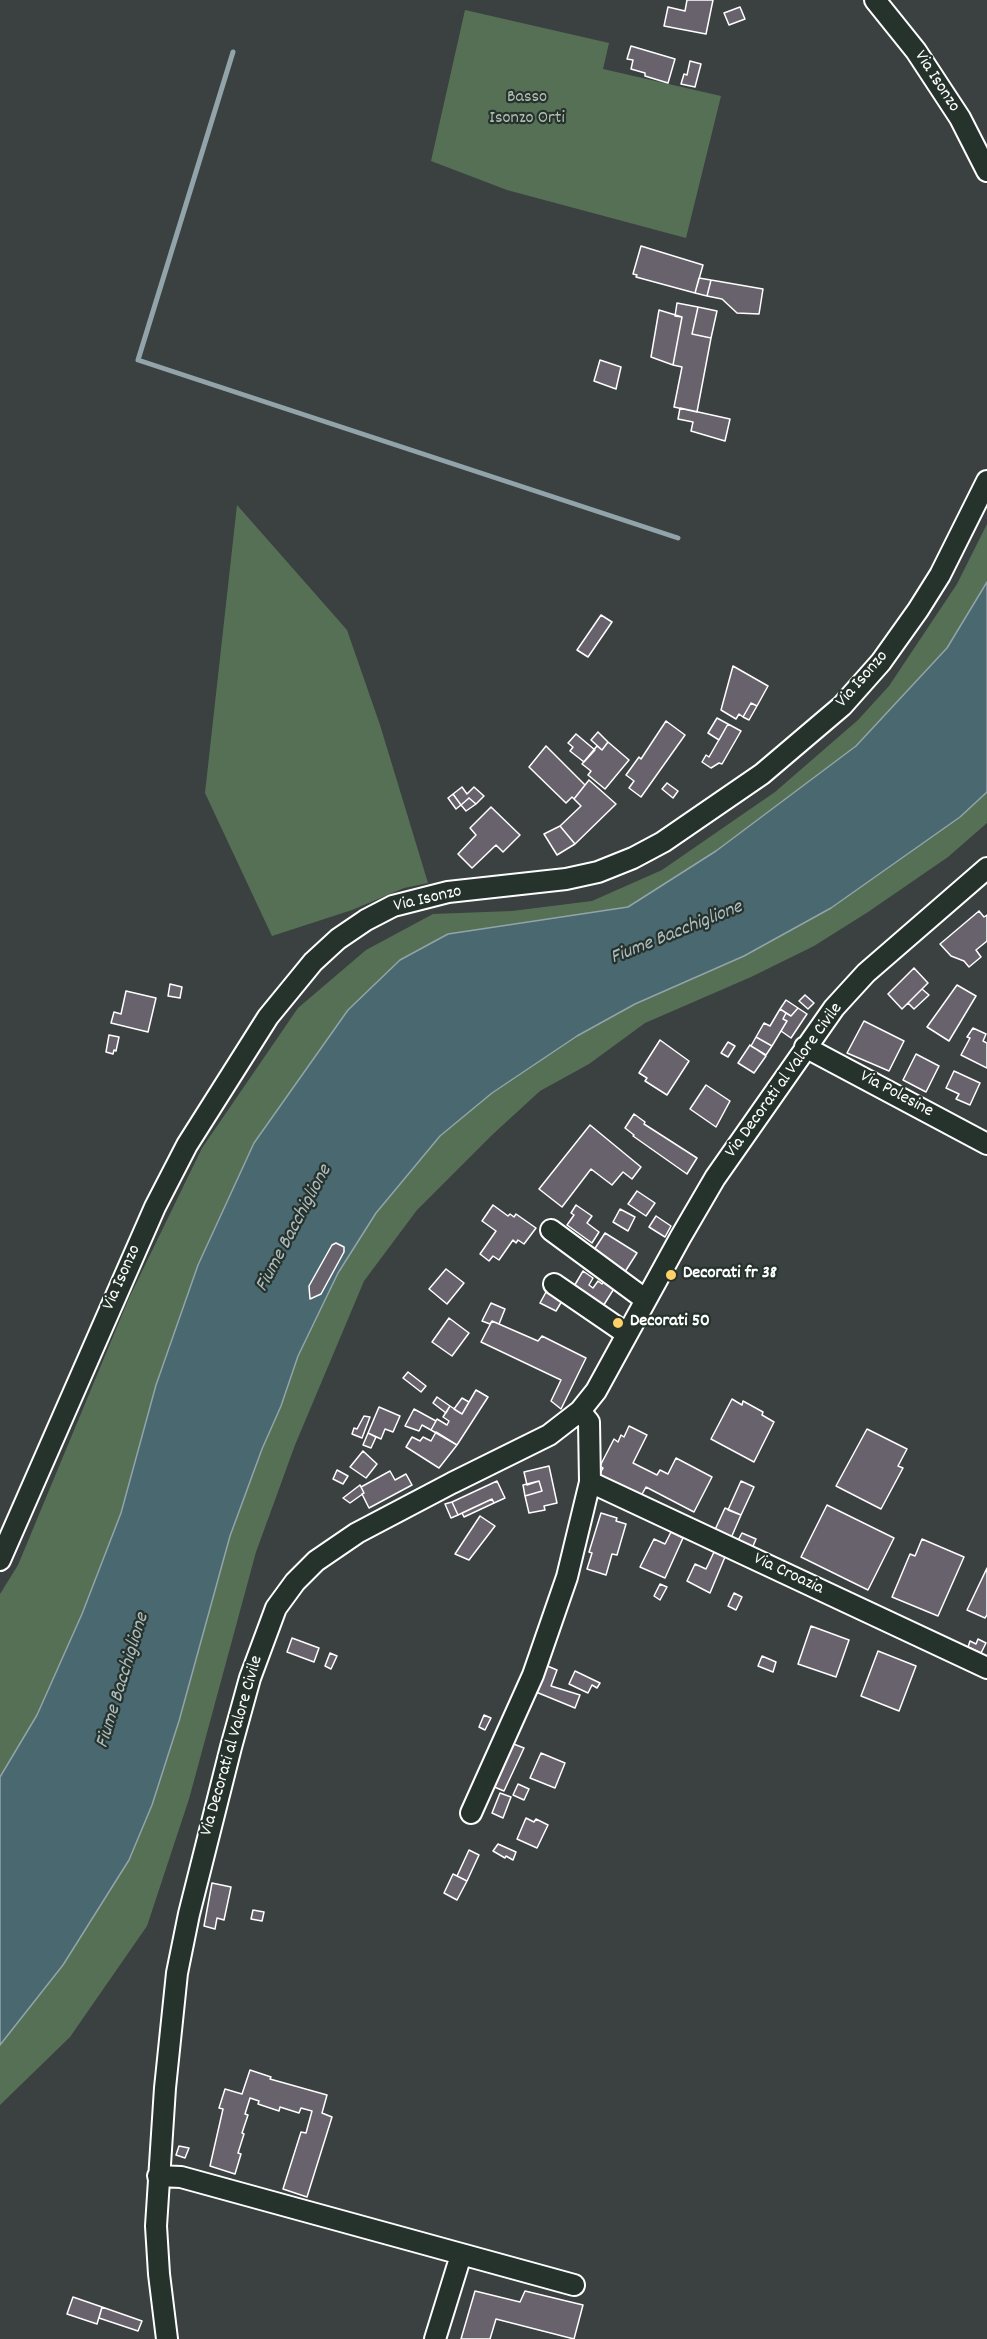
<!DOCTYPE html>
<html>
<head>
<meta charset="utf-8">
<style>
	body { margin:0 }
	canvas { display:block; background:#3a4140 }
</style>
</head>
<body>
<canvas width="987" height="2339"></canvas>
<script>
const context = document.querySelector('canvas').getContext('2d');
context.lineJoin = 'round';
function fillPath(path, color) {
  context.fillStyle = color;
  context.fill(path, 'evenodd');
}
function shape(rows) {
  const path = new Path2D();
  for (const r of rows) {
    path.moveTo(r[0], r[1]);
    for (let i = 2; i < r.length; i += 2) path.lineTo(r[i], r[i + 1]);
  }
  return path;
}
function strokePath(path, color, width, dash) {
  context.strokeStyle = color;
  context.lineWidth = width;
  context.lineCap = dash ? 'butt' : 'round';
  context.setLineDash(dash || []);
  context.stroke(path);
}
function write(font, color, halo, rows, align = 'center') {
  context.font = font + ' Dekko,sans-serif';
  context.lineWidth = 4.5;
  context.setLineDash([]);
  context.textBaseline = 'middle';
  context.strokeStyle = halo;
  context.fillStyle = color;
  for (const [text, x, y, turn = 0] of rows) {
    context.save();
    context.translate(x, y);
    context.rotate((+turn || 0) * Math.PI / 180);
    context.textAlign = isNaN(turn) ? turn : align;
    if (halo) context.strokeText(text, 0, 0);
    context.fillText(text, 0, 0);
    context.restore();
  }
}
fillPath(shape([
	[465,10,609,43,603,69,721,96,686,238,507,190,431,161],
	[237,505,347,630,380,725,428,883,404,888,352,910,272,936,205,793],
	[987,524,987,823,948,857,868,912,814,946,751,977,645,1023,589,1064,540,1091,492,1135,417,1210,364,1281,295,1445,256,1552,189,1799,147,1926,70,2037,0,2105,0,1594,18,1565,129,1298,202,1148,298,1008,366,950,433,914,512,911,592,901,662,870,775,792,858,720,889,686,957,584]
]), '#567056');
const water = shape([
	[987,582,987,792,960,817,831,908,744,956,635,1004,577,1036,492,1093,440,1136,376,1213,338,1273,298,1356,281,1406,262,1449,230,1536,179,1721,152,1805,129,1860,63,1965,0,2045,0,1777,37,1715,82,1614,121,1513,156,1385,198,1265,254,1143,348,1010,400,960,448,934,628,907,716,851,856,746,947,648,987,582]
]);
fillPath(water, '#4a6870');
strokePath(water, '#92a4a9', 1.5);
strokePath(shape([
	[233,52,138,360,678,538]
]), '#92a4a9', 5);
const building = shape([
	[687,0,713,0,706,34,664,26,668,7,685,11,687,0],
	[740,7,745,19,729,25,724,13,740,7],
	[631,46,675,59,668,83,645,76,645,73,631,69,633,60,627,59,631,46],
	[690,61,701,64,695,87,681,84,684,74,687,75,690,61],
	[641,246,703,265,695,293,636,277,637,275,633,274,641,246],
	[699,278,711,280,707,296,695,293,699,278],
	[711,280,763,289,759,314,737,313,722,299,707,296,711,280],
	[677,303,698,307,692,334,711,338,697,412,674,407,682,367,673,365,682,317,675,316,677,303],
	[698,307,717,311,711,338,692,334,698,307],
	[659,310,682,317,673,365,651,357,659,310],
	[600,360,621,367,616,389,594,381,600,360],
	[680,408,730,419,725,441,691,431,693,422,678,419,680,408],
	[601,615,612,622,588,657,577,650,601,615],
	[733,666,768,686,757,706,751,703,743,717,739,714,736,719,721,710,733,666],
	[751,703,757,706,749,720,743,717,751,703],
	[717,718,728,724,719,740,708,733,717,718],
	[666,721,685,735,641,797,629,788,634,781,626,775,639,757,641,759,666,721],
	[728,724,741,731,722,764,719,763,711,768,702,762,706,755,709,757,728,724],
	[598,732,608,742,602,750,591,740,598,732],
	[576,734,595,750,584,762,570,751,573,747,568,743,576,734],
	[608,742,629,760,605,789,588,775,591,771,582,764,597,746,602,750,608,742],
	[546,746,585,785,574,799,572,797,566,803,529,767,546,746],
	[589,780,616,804,575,844,560,826,581,806,574,799,589,780],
	[667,783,678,791,673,798,662,789,667,783],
	[462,787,467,794,474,787,484,796,476,804,469,798,461,805,453,794,462,787],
	[453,794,461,805,456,809,448,798,453,794],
	[469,798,476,804,466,811,461,805,469,798],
	[491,807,520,835,503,852,496,845,472,868,458,854,476,835,470,828,491,807],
	[560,826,575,844,557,855,544,834,560,826],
	[979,911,984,917,987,915,987,941,976,950,981,957,969,967,964,961,951,956,940,944,979,911],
	[914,968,928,983,902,1009,888,994,914,968],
	[170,984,182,987,180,998,168,996,170,984],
	[957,985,976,996,949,1041,927,1027,957,985],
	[922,989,929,995,914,1009,908,1003,922,989],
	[126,991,156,998,148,1032,111,1023,114,1012,121,1014,126,991],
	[805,995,814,1003,808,1009,799,1001,805,995],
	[786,1000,798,1008,791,1016,780,1009,786,1000],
	[798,1008,807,1014,791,1038,781,1031,787,1021,783,1019,786,1013,791,1016,798,1008],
	[780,1009,786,1013,783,1019,787,1021,772,1046,756,1037,764,1023,770,1026,780,1009],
	[864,1021,904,1041,889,1071,847,1053,864,1021],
	[973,1028,986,1034,983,1041,987,1043,987,1068,961,1055,970,1038,967,1037,973,1028],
	[109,1035,119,1037,116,1051,114,1050,113,1054,106,1052,109,1035],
	[756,1037,772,1046,766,1055,751,1046,756,1037],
	[660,1040,689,1061,667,1095,645,1081,647,1078,639,1073,660,1040],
	[728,1042,735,1046,728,1057,721,1053,728,1042],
	[750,1045,766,1056,754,1073,738,1063,750,1045],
	[916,1054,939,1066,926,1092,903,1080,916,1054],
	[954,1071,980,1083,970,1105,956,1099,959,1094,946,1088,954,1071],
	[706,1085,730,1101,716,1127,690,1109,706,1085],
	[634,1114,645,1122,644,1124,697,1158,687,1174,633,1136,634,1135,625,1128,634,1114],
	[590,1125,641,1167,632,1179,623,1172,612,1185,591,1169,562,1207,539,1189,590,1125],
	[637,1191,655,1203,646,1216,628,1204,637,1191],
	[493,1205,508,1216,510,1214,514,1217,516,1214,536,1228,524,1244,518,1240,516,1243,513,1240,499,1260,493,1256,489,1261,480,1254,496,1231,482,1221,493,1205],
	[576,1205,592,1216,587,1223,599,1232,592,1243,567,1225,574,1215,571,1213,576,1205],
	[620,1209,635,1217,628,1231,613,1222,620,1209],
	[656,1216,671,1226,665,1237,649,1227,656,1216],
	[605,1233,637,1253,621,1278,592,1253,605,1233],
	[336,1243,344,1247,344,1252,321,1294,310,1299,309,1286,332,1245,336,1243],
	[446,1269,464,1283,447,1304,429,1289,446,1269],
	[583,1271,593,1278,589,1285,593,1288,598,1281,602,1284,604,1280,615,1287,600,1311,573,1288,583,1271],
	[546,1292,562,1301,556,1311,540,1303,546,1292],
	[491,1303,505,1309,499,1324,492,1321,490,1324,482,1321,491,1303],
	[449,1318,469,1333,452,1356,432,1342,449,1318],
	[492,1321,538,1341,542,1336,586,1358,561,1409,551,1401,561,1380,481,1342,492,1321],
	[408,1372,426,1386,421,1392,403,1378,408,1372],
	[476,1390,488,1397,457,1445,431,1430,437,1419,447,1425,449,1421,443,1417,450,1406,462,1414,476,1390],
	[437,1397,450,1406,446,1413,433,1403,437,1397],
	[462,1398,469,1402,462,1414,454,1409,462,1398],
	[732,1399,742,1405,743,1401,763,1412,762,1415,774,1422,754,1462,711,1439,732,1399],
	[379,1407,400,1416,393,1432,385,1429,381,1439,368,1433,379,1407],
	[414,1409,436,1421,431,1430,422,1425,419,1431,405,1426,414,1409],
	[364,1416,370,1417,362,1438,352,1434,354,1428,357,1429,364,1416],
	[629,1426,647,1435,633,1463,657,1475,660,1470,668,1474,676,1458,712,1477,694,1512,646,1487,641,1496,598,1476,603,1468,600,1466,614,1439,618,1442,621,1435,624,1437,629,1426],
	[867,1429,907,1449,898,1466,903,1468,881,1509,836,1486,867,1429],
	[436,1432,457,1445,439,1468,406,1447,412,1437,420,1441,423,1437,431,1441,436,1432],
	[368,1433,376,1437,371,1448,363,1445,368,1433],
	[363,1451,377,1464,366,1478,350,1467,363,1451],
	[549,1466,557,1503,544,1506,545,1510,529,1513,525,1496,542,1491,539,1481,527,1485,524,1472,549,1466],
	[337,1470,348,1476,343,1484,333,1479,337,1470],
	[390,1471,395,1480,406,1474,412,1485,369,1508,362,1494,364,1493,361,1487,390,1471],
	[497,1481,505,1498,494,1503,492,1499,458,1515,452,1502,497,1481],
	[539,1481,542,1491,525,1496,523,1485,539,1481],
	[741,1481,754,1487,741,1515,728,1510,741,1481],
	[360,1485,364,1493,350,1503,343,1498,360,1485],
	[492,1499,494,1503,464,1517,462,1513,492,1499],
	[452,1502,458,1515,451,1518,445,1504,452,1502],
	[827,1505,894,1538,868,1590,801,1557,827,1505],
	[725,1508,741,1515,731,1538,713,1534,725,1508],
	[601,1513,617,1518,616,1521,626,1524,617,1555,612,1554,606,1575,587,1569,592,1553,589,1552,601,1513],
	[480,1516,495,1526,469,1560,455,1554,480,1516],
	[671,1532,683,1538,665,1578,640,1567,654,1539,665,1544,671,1532],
	[742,1533,756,1539,751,1551,736,1544,742,1533],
	[922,1539,964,1557,938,1616,892,1597,910,1554,915,1556,922,1539],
	[714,1552,725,1557,710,1593,687,1581,695,1564,706,1569,714,1552],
	[987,1568,987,1615,985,1618,967,1610,987,1568],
	[660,1584,667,1587,660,1600,654,1596,660,1584],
	[734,1593,742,1597,736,1610,728,1606,734,1593],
	[811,1626,849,1640,836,1677,798,1664,811,1626],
	[292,1638,319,1648,314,1662,287,1652,292,1638],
	[978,1639,986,1643,981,1653,968,1647,970,1641,976,1644,978,1639],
	[878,1651,916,1666,899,1711,861,1696,878,1651],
	[330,1653,337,1656,331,1669,325,1666,330,1653],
	[762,1656,776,1662,773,1672,758,1666,762,1656],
	[545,1665,557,1670,551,1686,580,1695,575,1708,536,1692,545,1665],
	[575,1671,600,1683,597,1688,592,1685,588,1693,569,1684,575,1671],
	[484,1715,491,1718,485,1730,479,1727,484,1715],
	[511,1743,524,1748,504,1791,492,1786,511,1743],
	[541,1753,565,1763,555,1788,530,1778,541,1753],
	[518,1784,529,1789,524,1800,513,1795,518,1784],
	[500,1793,511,1797,503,1818,492,1813,500,1793],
	[526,1818,534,1822,536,1819,548,1825,537,1848,517,1839,526,1818],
	[498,1844,516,1852,513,1860,506,1856,505,1858,493,1851,498,1844],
	[469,1850,479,1855,467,1881,457,1876,469,1850],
	[453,1874,467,1881,457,1900,444,1893,453,1874],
	[212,1883,231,1887,224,1920,217,1918,215,1929,204,1926,212,1883],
	[253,1910,264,1912,262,1921,251,1919,253,1910],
	[250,2070,271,2077,270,2079,327,2095,322,2113,332,2117,307,2197,283,2189,301,2132,306,2133,312,2111,301,2108,299,2113,280,2107,279,2111,258,2104,259,2101,250,2098,245,2114,248,2115,242,2133,244,2134,238,2153,241,2154,235,2174,210,2166,223,2109,219,2108,225,2089,242,2094,250,2070],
	[179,2146,189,2148,185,2158,176,2155,179,2146],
	[475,2291,520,2302,525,2291,583,2305,574,2339,496,2319,490,2339,461,2339,475,2291],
	[73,2297,102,2307,97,2324,67,2314,73,2297],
	[102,2307,142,2321,138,2331,99,2318,102,2307]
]);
fillPath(building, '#67626c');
strokePath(building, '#fff', 1.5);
const minor = shape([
	[875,0,916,51,960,118,987,171],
	[805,1047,987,1144],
	[551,1230,646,1300],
	[554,1284,627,1334],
	[590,1482,987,1668],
	[0,1560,155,1207,187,1145,268,1017,313,962,338,939,366,920,393,906,448,892,566,879,598,872,633,858,663,842,762,774,842,706,881,662,918,610,940,575,987,481],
	[471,1813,533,1675,567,1577,590,1482,589,1422,580,1411],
	[158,2176,181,2177,574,2285],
	[167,2339,159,2274,156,2226,165,2088,177,1973,189,1914,231,1747,250,1678,276,1608,295,1582,316,1561,357,1533,452,1483,549,1435,580,1411,596,1391,680,1238,715,1178,834,1008,866,973,987,868],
	[435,2339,461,2255]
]);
strokePath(minor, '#fff', 24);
strokePath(minor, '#26332d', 20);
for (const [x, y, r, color] of [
	[671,1275,6,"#ffd166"],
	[618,1323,6,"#ffd166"]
]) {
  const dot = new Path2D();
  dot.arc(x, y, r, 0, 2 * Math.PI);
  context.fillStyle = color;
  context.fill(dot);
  strokePath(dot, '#26332d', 2);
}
write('18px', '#fff', '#26332d', [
	["Via Isonzo",936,82,57],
	["Via Isonzo",863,680,-49],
	["Via Isonzo",428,900,-13],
	["Via Decorati al Valore Civile",785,1081,-54],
	["Via Polesine",896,1095,28],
	["Via Isonzo",123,1278,-66],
	["Via Croazia",788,1575,25],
	["Via Decorati al Valore Civile",233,1746,-74]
]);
write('18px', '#b3bfb3', '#26332d', [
	["Basso",527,99],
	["Isonzo Orti",527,120]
]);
write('bold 18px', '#fff', '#26332d', [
	["Decorati fr 38",683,1275],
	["Decorati 50",630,1323]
], 'left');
write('italic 20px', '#aebbbf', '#26332d', [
	["Fiume Bacchiglione",677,934,-22],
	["Fiume Bacchiglione",295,1229,-62],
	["Fiume Bacchiglione",124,1681,-73]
]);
</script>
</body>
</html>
